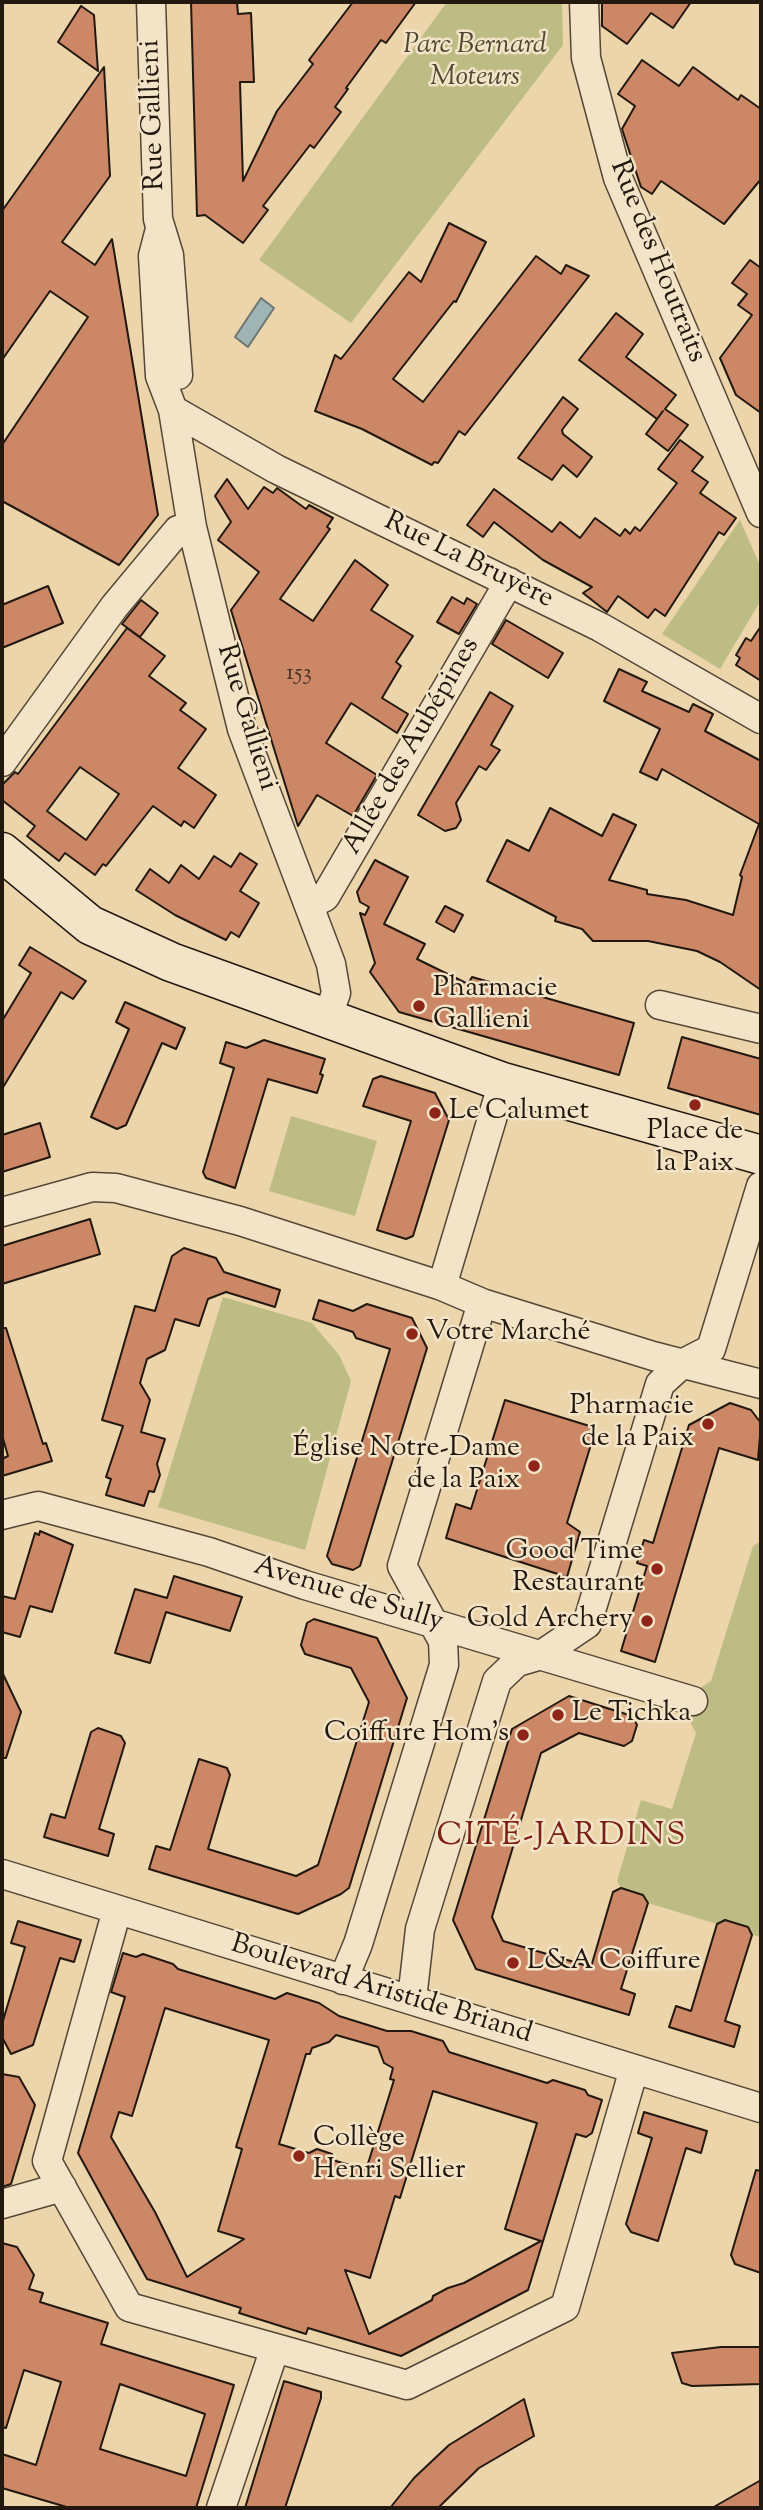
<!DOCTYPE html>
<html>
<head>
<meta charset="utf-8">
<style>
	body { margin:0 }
	#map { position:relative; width:763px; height:2510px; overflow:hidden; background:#ecd5aa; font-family:"Sorts Mill Goudy",serif }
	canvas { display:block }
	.frame { position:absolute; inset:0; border:4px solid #22180f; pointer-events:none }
</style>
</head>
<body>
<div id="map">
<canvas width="763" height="2510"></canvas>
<div class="frame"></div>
</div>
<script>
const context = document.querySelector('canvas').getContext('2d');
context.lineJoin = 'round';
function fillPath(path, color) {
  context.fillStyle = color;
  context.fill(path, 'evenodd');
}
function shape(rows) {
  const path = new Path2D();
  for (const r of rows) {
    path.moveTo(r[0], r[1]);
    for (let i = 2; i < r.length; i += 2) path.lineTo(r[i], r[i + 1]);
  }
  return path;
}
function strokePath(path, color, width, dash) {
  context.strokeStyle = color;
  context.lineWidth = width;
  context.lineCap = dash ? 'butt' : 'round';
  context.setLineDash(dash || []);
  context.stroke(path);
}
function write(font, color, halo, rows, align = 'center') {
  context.font = font + ' "Sorts Mill Goudy",serif';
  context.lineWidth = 5;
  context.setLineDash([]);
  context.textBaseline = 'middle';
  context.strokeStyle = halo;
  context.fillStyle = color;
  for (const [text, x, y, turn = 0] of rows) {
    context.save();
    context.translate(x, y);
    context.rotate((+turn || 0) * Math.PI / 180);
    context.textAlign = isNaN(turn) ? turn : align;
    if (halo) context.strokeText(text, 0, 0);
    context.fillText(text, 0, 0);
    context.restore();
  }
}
fillPath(shape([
	[447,2,562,2,563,45,351,323,259,260],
	[740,520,761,568,761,600,720,669,662,634],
	[291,1116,377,1141,355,1216,269,1191],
	[223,1297,312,1323,339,1355,351,1381,305,1550,158,1507],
	[761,1541,761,1937,752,1935,747,1927,725,1920,717,1924,648,1903,643,1895,621,1888,617,1881,641,1800,672,1809,696,1733,688,1718,697,1690,711,1681,753,1546]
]), '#bdbc85');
const water = shape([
	[261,298,274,308,248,347,235,337,261,298]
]);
fillPath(water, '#9fb5b5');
strokePath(water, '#6d7673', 2);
const building = shape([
	[191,2,237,2,238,14,251,13,254,82,240,82,243,181,277,111,313,64,309,60,353,2,416,2,386,43,381,40,346,88,348,89,335,107,341,112,314,148,310,145,263,206,268,210,243,243,205,215,197,216,191,2],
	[602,2,691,2,673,28,651,13,627,44,602,26,602,2],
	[81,6,94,15,98,71,58,42,81,6],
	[642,60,679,86,693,67,738,100,741,95,761,109,761,179,724,224,661,181,652,194,641,187,622,129,635,106,618,94,642,60],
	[104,67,110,176,62,242,95,265,112,239,158,515,119,565,2,501,2,445,88,317,50,291,2,360,2,211,104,67],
	[449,223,486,242,456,302,454,301,393,379,423,402,536,256,561,274,566,265,589,276,465,435,459,431,438,463,434,462,432,465,362,429,315,411,335,355,341,359,409,272,421,282,449,223],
	[750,260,761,268,761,413,736,395,720,358,752,315,738,305,747,294,732,283,750,260],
	[616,313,643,334,626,357,676,395,665,409,688,425,668,451,646,434,663,411,657,419,579,360,616,313],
	[563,397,578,409,562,430,563,434,592,457,577,477,563,465,552,480,518,458,563,397],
	[680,440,703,457,692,471,708,482,700,493,736,518,724,535,719,532,665,616,655,609,648,618,618,596,607,612,583,593,592,587,543,560,494,522,483,537,467,525,494,489,552,532,560,522,580,538,595,518,620,536,625,529,630,534,635,527,640,531,677,483,658,469,680,440],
	[227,479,248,509,264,487,273,493,277,488,306,509,309,505,333,518,327,527,330,529,280,599,313,621,355,560,388,585,371,610,413,636,396,662,401,666,382,698,408,714,397,733,351,703,326,743,377,775,353,816,317,795,298,826,231,610,259,572,218,540,231,522,215,496,227,479],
	[48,586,63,623,2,648,2,605,48,586],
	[452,597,464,604,467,598,477,604,459,634,437,622,452,597],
	[141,600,158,613,140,637,122,624,141,600],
	[506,620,563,653,548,678,492,644,506,620],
	[761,626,761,681,736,665,740,658,736,655,746,638,751,641,761,626],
	[127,628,165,656,149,676,186,703,180,710,206,729,178,768,216,795,194,828,184,821,181,826,153,806,106,866,103,864,95,875,65,853,59,861,27,836,35,826,2,800,2,785,15,772,18,774,127,628],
	[80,767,119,794,86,840,47,811,80,767],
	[619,669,647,682,642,691,689,712,693,704,713,714,705,731,761,761,761,990,720,962,697,951,648,941,593,941,582,929,555,921,556,917,487,881,507,840,529,851,550,808,602,836,613,814,636,825,609,880,647,890,647,894,686,900,733,915,742,877,740,875,759,824,662,769,657,780,640,772,660,729,604,701,619,669],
	[490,692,513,706,491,745,500,750,486,770,479,766,456,803,461,820,456,828,445,831,418,815,490,692],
	[240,853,257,864,240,891,259,903,239,937,231,932,226,940,175,915,136,890,150,869,169,883,181,865,199,879,214,856,231,867,240,853],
	[375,860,408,877,384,924,425,944,417,959,468,984,472,977,634,1023,619,1075,399,1012,370,972,375,963,360,913,365,915,369,907,360,902,357,892,375,860],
	[445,906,463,915,454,932,436,922,445,906],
	[30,947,86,981,73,999,61,992,2,1089,2,1021,31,973,19,965,30,947],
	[125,1002,185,1028,176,1049,162,1043,126,1125,117,1129,91,1117,129,1029,116,1022,125,1002],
	[682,1037,761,1059,761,1115,668,1088,682,1037],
	[264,1040,325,1059,320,1074,323,1075,317,1093,268,1079,235,1188,206,1178,203,1172,234,1068,220,1063,226,1042,246,1048,264,1040],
	[381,1076,435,1093,449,1120,413,1236,406,1239,377,1230,411,1121,363,1106,373,1079,381,1076],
	[40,1123,50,1157,2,1172,2,1135,40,1123],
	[90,1219,100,1254,2,1284,2,1246,90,1219],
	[184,1248,216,1258,224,1272,280,1290,275,1307,226,1292,208,1299,199,1326,175,1319,165,1350,147,1359,140,1383,150,1400,141,1432,165,1439,157,1464,160,1475,154,1492,149,1491,144,1506,106,1495,111,1479,106,1477,123,1426,102,1420,135,1306,155,1311,172,1256,184,1248],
	[319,1300,353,1311,367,1304,412,1318,427,1348,360,1566,353,1570,332,1564,327,1556,390,1349,356,1338,353,1332,313,1319,319,1300],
	[2,1328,6,1328,43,1444,46,1443,52,1461,2,1476,2,1459,8,1456,2,1435,2,1328],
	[505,1400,596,1428,567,1523,580,1532,567,1577,446,1538,456,1504,471,1509,505,1400],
	[730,1403,751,1410,761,1423,758,1460,719,1448,655,1662,621,1651,647,1566,637,1563,644,1540,653,1543,689,1425,730,1403],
	[40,1531,73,1545,52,1612,30,1606,20,1637,2,1632,2,1596,15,1599,35,1533,39,1535,40,1531],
	[174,1576,242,1597,230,1631,166,1612,150,1663,115,1653,135,1589,167,1598,174,1576],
	[314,1619,377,1638,407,1698,349,1888,341,1894,298,1914,149,1869,156,1846,170,1850,199,1759,227,1768,230,1775,208,1849,296,1876,318,1865,369,1702,351,1668,305,1654,301,1645,307,1623,314,1619],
	[2,1672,21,1712,6,1758,2,1758,2,1672],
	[569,1696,632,1716,637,1725,632,1741,624,1746,579,1733,541,1753,492,1917,503,1941,591,1967,613,1892,621,1888,643,1895,648,1903,621,1989,635,1994,629,2015,476,1969,453,1920,512,1729,569,1696],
	[98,1728,121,1736,125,1743,99,1829,114,1834,108,1856,44,1837,51,1814,65,1818,91,1732,98,1728],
	[725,1920,748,1927,752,1935,725,2021,740,2026,734,2047,669,2027,676,2006,691,2011,717,1924,725,1920],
	[18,1921,81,1940,74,1962,60,1958,33,2045,11,2054,2,2037,2,2024,25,1947,11,1943,18,1921],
	[123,1953,136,1957,143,1954,173,1964,178,1969,275,1999,287,1993,319,2003,339,2016,387,2031,411,2031,443,2041,449,2052,547,2083,553,2080,585,2090,588,2095,602,2100,592,2133,586,2137,576,2134,528,2290,401,2356,308,2328,306,2334,239,2313,241,2308,147,2279,78,2153,125,1997,111,1992,123,1953],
	[165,2008,269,2040,236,2147,242,2149,218,2231,244,2239,187,2277,155,2212,111,2137,119,2112,132,2116,165,2008],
	[336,2035,378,2047,384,2063,393,2068,390,2079,394,2080,366,2170,336,2161,332,2154,317,2149,309,2153,279,2144,306,2054,310,2054,312,2048,329,2042,336,2035],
	[433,2091,537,2123,505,2229,541,2241,464,2283,448,2288,433,2296,432,2300,369,2334,345,2270,370,2278,395,2196,400,2198,433,2091],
	[2,2074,19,2077,35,2105,11,2184,2,2187,2,2074],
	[644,2112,707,2131,701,2153,686,2148,658,2241,631,2232,626,2224,652,2138,638,2133,644,2112],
	[756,2170,761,2171,761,2273,735,2264,731,2255,756,2170],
	[2,2243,17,2247,34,2275,29,2289,43,2293,40,2302,108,2323,101,2344,234,2385,196,2508,70,2508,2,2488,2,2454,36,2465,61,2382,24,2370,6,2428,2,2427,2,2243],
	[120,2384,205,2414,186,2476,100,2449,120,2384],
	[721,2347,761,2347,761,2384,692,2386,682,2383,672,2353,721,2347],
	[284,2381,321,2392,321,2398,285,2508,245,2508,284,2381],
	[524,2399,534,2436,479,2468,438,2508,390,2508,414,2478,449,2445,524,2399],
	[761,2480,761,2508,712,2508,761,2480]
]);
fillPath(building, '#cb8766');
strokePath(building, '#22180f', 2);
const street = shape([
	[151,2,158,219,169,255,178,375],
	[584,2,586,58,618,178,761,513],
	[160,229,153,256,160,376,173,410,192,527,242,729,331,964,336,993,327,1018],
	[173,410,276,469,600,627,761,719],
	[2,762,114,607,178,530,192,527],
	[310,904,325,897,509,582],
	[660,1005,761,1029],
	[2,1212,92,1187,116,1188,240,1221,442,1286,482,1303,653,1356,761,1384],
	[442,1286,503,1082],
	[2,1515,38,1506,209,1552,305,1585,693,1701],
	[2,1874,761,2108],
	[117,1910,47,2161,129,2307,407,2385,565,2307,634,2069],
	[343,1980,358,1944,444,1665,443,1641,402,1566,482,1303],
	[412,1999,420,1929,497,1681,517,1662,541,1655,587,1624,660,1384,682,1364,711,1349,761,1186],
	[2,2204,62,2187],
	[221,2508,275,2348]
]);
const secondary = shape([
	[2,852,90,925,171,962,503,1082,761,1155]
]);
strokePath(street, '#544736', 31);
strokePath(secondary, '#22180f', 41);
strokePath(street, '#f3e4c8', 28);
strokePath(secondary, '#f3e4c8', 38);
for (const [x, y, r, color] of [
	[419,1006,7,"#8f2418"],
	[695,1105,7,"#8f2418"],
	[435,1113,7,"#8f2418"],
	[412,1334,7,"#8f2418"],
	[708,1424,7,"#8f2418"],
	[534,1466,7,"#8f2418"],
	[657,1569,7,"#8f2418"],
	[647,1621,7,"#8f2418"],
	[558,1715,7,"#8f2418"],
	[523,1735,7,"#8f2418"],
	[513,1963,7,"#8f2418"],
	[299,2156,7,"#8f2418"]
]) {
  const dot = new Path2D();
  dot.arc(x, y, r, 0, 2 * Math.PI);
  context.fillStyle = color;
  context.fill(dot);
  strokePath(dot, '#f3e4c8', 2.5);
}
write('24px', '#4c3425', null, [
	["153",299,675]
]);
write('italic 28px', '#504932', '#f3e4c8', [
	["Parc Bernard",475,47],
	["Moteurs",475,79]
]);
write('28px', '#22180f', '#f3e4c8', [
	["Rue Gallieni",155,115,-92],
	["Rue des Houtraits",656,262,68],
	["Rue La Bruyère",468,562,26],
	["Rue Gallieni",245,718,73],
	["Allée des Aubépines",413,747,-60],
	["Avenue de Sully",348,1596,17],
	["Boulevard Aristide Briand",381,1991,17]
]);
write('28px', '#22180f', '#f3e4c8', [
	["Pharmacie",433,990],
	["Gallieni",433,1022],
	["Le Calumet",449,1113],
	["Place de",695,1133,"center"],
	["la Paix",695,1165,"center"],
	["Votre Marché",426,1334],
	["Pharmacie",694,1408,"right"],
	["de la Paix",694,1440,"right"],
	["Église Notre-Dame",520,1450,"right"],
	["de la Paix",520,1482,"right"],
	["Good Time",643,1553,"right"],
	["Restaurant",643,1585,"right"],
	["Gold Archery",633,1621,"right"],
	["Le Tichka",572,1715],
	["Coiffure Hom's",509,1735,"right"],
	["L&A Coiffure",527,1963],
	["Collège",313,2140],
	["Henri Sellier",313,2172]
], 'left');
context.letterSpacing = '2px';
write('32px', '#7a1f14', '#f3e4c8', [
	["CITÉ-JARDINS",562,1839]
]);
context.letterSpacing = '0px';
</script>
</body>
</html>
